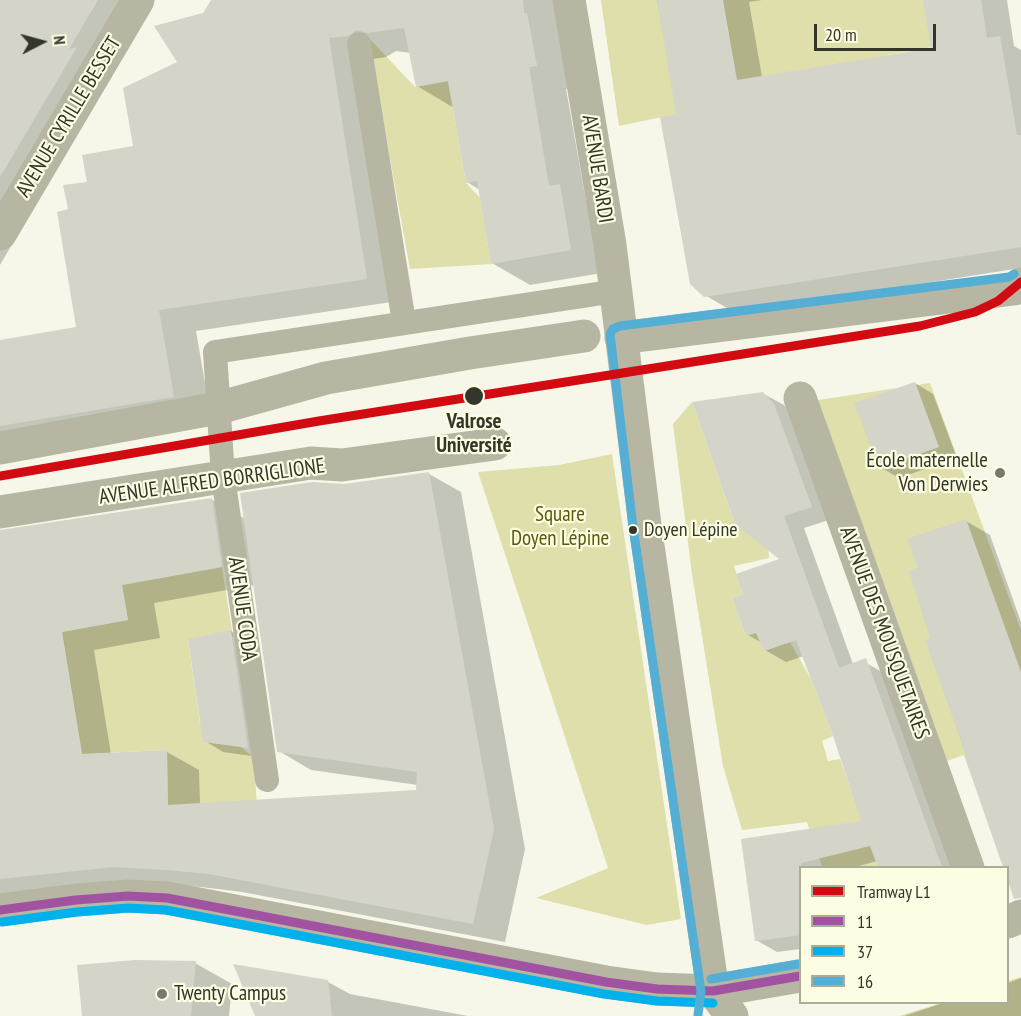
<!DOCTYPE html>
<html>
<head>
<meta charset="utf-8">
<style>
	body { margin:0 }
	#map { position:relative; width:1021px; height:1016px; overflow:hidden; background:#f6f7e8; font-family:"PT Sans Narrow",sans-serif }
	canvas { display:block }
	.legend { position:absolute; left:799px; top:866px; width:210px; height:138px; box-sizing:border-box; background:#fcfde2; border:2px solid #acad99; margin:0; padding:8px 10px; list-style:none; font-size:18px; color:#34352b }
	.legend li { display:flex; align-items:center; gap:12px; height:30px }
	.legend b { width:30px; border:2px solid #acad99 }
	.north { position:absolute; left:12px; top:12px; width:60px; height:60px; -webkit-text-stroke:4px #fcfde2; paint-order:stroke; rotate:84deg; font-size:16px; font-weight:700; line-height:24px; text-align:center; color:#34352b }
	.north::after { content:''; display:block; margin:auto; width:21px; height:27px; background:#34352b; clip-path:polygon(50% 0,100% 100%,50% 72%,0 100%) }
	.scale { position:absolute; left:814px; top:24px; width:122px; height:27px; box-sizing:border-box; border:3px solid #34352b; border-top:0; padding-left:8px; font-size:18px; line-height:21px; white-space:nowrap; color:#34352b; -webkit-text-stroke:4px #fcfde2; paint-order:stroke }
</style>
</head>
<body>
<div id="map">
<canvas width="1021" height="1016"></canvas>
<ul class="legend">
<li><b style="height:8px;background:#d20a11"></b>Tramway L1</li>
<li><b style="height:8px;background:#a153a1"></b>11</li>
<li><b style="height:8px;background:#00b1eb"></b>37</li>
<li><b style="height:8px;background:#55afd4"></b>16</li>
</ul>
<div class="north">N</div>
<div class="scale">20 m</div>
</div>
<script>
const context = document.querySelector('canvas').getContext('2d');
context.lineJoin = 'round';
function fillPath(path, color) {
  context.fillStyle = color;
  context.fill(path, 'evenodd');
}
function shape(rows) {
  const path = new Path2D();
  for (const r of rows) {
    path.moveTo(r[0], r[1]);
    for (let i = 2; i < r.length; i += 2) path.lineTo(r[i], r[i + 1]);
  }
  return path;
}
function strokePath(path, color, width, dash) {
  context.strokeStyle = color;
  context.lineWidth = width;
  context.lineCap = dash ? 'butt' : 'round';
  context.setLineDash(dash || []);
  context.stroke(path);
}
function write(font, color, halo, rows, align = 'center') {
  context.font = font + ' "PT Sans Narrow",sans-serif';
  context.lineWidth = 4.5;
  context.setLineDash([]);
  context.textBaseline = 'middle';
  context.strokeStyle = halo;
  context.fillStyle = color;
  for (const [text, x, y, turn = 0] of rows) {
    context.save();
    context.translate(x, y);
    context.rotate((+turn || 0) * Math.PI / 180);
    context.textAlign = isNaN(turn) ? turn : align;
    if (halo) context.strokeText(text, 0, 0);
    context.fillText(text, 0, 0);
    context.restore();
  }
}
fillPath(shape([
	[601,0,930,0,939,46,887,55,794,94,676,114,619,126],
	[368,37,415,87,448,81,466,183,480,198,491,264,410,269],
	[930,383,1021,630,1021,735,944,762,812,401],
	[692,402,735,524,742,529,767,521,769,558,734,566,743,594,732,598,746,636,756,633,764,651,790,642,811,679,833,736,822,741,828,761,840,759,878,867,822,867,807,822,742,830,723,766,692,574,673,424],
	[612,454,681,919,647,925,536,898,608,868,478,472,559,465],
	[222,567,233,637,215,641,213,634,188,640,200,723,213,723,254,758,257,808,168,805,167,750,82,754,62,632,128,620,122,585],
	[1021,977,1021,1016,899,1016,941,1003,1008,1002,1008,981]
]), '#dfdfac');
fillPath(shape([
	[0,0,149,0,114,70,0,265],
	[213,0,558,0,574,87,566,89,586,201,597,208,608,272,530,285,492,263,480,190,467,182,454,108,417,86,411,53,396,51,386,57,366,60,405,300,196,331,211,418,0,447,0,341,78,328,70,211,88,183,135,147],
	[657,0,762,0,749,2,762,77,933,49,924,0,1007,0,1014,46,1021,50,1021,268,735,313,705,295,678,115],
	[915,383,933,394,957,458,899,478,880,467],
	[762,393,784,405,795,417,832,519,804,528,853,664,868,664,889,676,958,868,880,868,878,861,850,868,800,868,800,949,777,952,756,940,742,840,863,822,835,736,804,656,786,662,765,650,762,643,748,635,745,595,782,559],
	[429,474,461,492,525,849,505,942,242,892,201,887,147,885,0,901,0,531,211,499,245,519,344,485],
	[255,585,279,751,311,770,418,785,418,791,200,805,199,770,167,752,111,754,94,650,160,638,154,603],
	[966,521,990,535,1021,622,1021,871,1002,859,927,641,932,639,920,568],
	[231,631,249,642,266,758,223,752,205,741],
	[195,963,232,984,229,1016,83,1016],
	[1021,978,1021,1016,904,1016,946,1002,1008,1002,1008,983],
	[328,982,350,994,468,1016,256,1016]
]), '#0003');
fillPath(shape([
	[0,0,98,0,69,49,77,47,0,177],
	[211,0,523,0,524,13,527,13,537,66,529,67,549,186,560,184,571,250,491,264,477,181,466,183,448,81,416,87,404,28,367,33,357,30,348,36,329,38,367,279,159,310,174,397,0,426,0,340,76,327,57,212,68,209,63,185,87,182,82,155,133,146,123,88,177,62,154,26,203,13],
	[657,0,723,0,737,80,931,48,923,0,981,0,987,38,1000,36,1017,135,1021,135,1021,247,704,297,690,284,660,117,676,114],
	[915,382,939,447,879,468,854,403],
	[763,392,774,404,812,507,784,516,839,668,866,658,942,867,878,867,870,846,801,863,801,935,755,941,741,839,861,821,833,736,796,640,764,651,756,633,746,636,732,598,743,594,736,574,779,559,735,524,692,402],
	[429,472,494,829,473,924,209,874,167,870,113,867,0,879,0,530,212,498,222,567,122,585,128,620,62,632,82,754,167,750,168,805,416,790,417,772,277,752,240,493,312,482,344,484],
	[966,519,1021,672,1021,898,1014,899,1008,881,1008,867,1003,867,964,755,966,754,925,640,930,638,909,571,918,567,907,539],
	[231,630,248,748,203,742,188,639],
	[135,960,196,961,191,1016,82,1016,77,965],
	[233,964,328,980,332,1016,255,1016]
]), '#d4d4c9');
strokePath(shape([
	[359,44,404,322],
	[267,780,223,477,215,352,616,291]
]), '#b6b6a3', 24);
strokePath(shape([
	[0,448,218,408,326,378,470,353,584,336],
	[0,512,311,463,342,465,495,444]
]), '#b6b6a3', 33);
strokePath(shape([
	[569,0,610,245,645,525,713,991],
	[0,234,138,0],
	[621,338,1014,289,1021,284],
	[800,398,968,868]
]), '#b6b6a3', 33);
strokePath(shape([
	[0,910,76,900,128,896,167,898,606,982,657,989,713,991,800,976],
	[1008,922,1021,916],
	[713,991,732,1016]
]), '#b6b6a3', 33);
strokePath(shape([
	[0,910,76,900,128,896,167,898,606,982,657,989,713,991,800,976]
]), '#a153a1', 9);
strokePath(shape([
	[2,922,77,912,128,908,166,910,604,994,657,1001,713,1003]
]), '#00b1eb', 9);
strokePath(shape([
	[711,979,798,964],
	[698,1015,701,991,633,527,610,334,613,329,620,326,1009,277,1014,274]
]), '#55afd4', 9);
strokePath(shape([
	[0,476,319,421,920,326,975,312,998,301,1021,282]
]), '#d20a11', 9);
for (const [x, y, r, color] of [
	[474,396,10,"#34352b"],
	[1000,473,6,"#78796d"],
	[633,530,5,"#34352b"],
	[162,994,6,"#78796d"]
]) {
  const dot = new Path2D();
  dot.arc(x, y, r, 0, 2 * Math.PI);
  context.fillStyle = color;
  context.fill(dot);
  strokePath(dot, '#fcfde2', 2);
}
write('20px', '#34352b', '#fcfde2', [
	["Doyen Lépine",644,530]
], 'left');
write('21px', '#34352b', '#fcfde2', [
	["AVENUE CYRILLE BESSET",69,117,-59],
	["AVENUE BARDI",597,169,81],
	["AVENUE ALFRED BORRIGLIONE",212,482,-8],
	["AVENUE CODA",242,609,82],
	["AVENUE DES MOUSQUETAIRES",884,633,70]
]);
write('bold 21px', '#34352b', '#fcfde2', [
	["Valrose",474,422],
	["Université",474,446]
]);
write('21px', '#34352b', '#fcfde2', [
	["École maternelle",988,461],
	["Von Derwies",988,485],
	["Twenty Campus",174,994,"left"]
], 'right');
write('21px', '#5c5a06', '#fcfde2', [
	["Square",560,515],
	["Doyen Lépine",560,539]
]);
</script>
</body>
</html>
